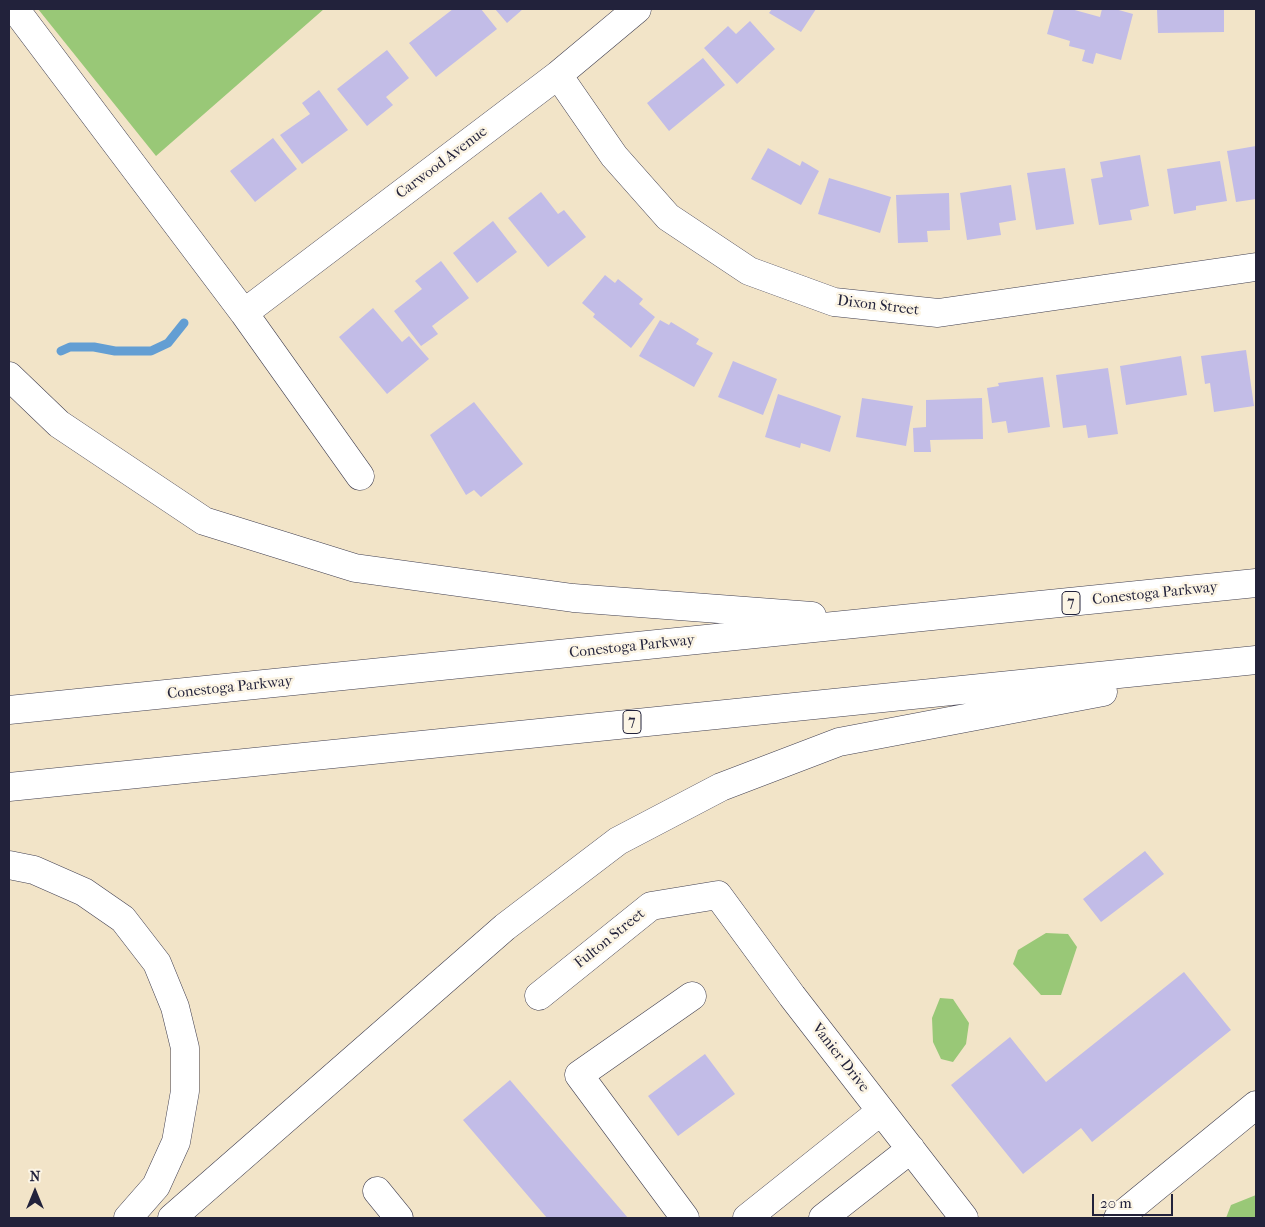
<!DOCTYPE html>
<html>
<head>
<meta charset="utf-8">
<style>
	body { margin:0 }
	#map { position:relative; width:1265px; height:1227px; overflow:hidden; background:#f2e4c8; font-family:"IM FELL French Canon",serif }
	canvas { display:block }
	.frame { position:absolute; inset:0; border:10px solid #22223b; pointer-events:none }
	.north { position:absolute; left:10px; top:1167px; width:50px; height:50px; -webkit-text-stroke:4px #fcf5e5; paint-order:stroke; rotate:0deg; font-size:14px; font-weight:700; line-height:20px; text-align:center; color:#22223b }
	.north::after { content:''; display:block; margin:auto; width:18px; height:22px; background:#22223b; clip-path:polygon(50% 0,100% 100%,50% 72%,0 100%) }
	.scale { position:absolute; left:1092px; top:1194px; width:81px; height:22px; box-sizing:border-box; border:2px solid #22223b; border-top:0; padding-left:6px; font-size:15px; line-height:18px; white-space:nowrap; color:#22223b; -webkit-text-stroke:4px #fcf5e5; paint-order:stroke }
</style>
</head>
<body>
<div id="map">
<canvas width="1265" height="1227"></canvas>
<div class="frame"></div>
<div class="north">N</div>
<div class="scale">20 m</div>
</div>
<script>
const context = document.querySelector('canvas').getContext('2d');
context.lineJoin = 'round';
function fillPath(path, color) {
  context.fillStyle = color;
  context.fill(path, 'evenodd');
}
function shape(rows) {
  const path = new Path2D();
  for (const r of rows) {
    path.moveTo(r[0], r[1]);
    for (let i = 2; i < r.length; i += 2) path.lineTo(r[i], r[i + 1]);
  }
  return path;
}
function strokePath(path, color, width, dash) {
  context.strokeStyle = color;
  context.lineWidth = width;
  context.lineCap = dash ? 'butt' : 'round';
  context.setLineDash(dash || []);
  context.stroke(path);
}
function write(font, color, halo, rows, align = 'center') {
  context.font = font + ' "IM FELL French Canon",serif';
  context.lineWidth = 5;
  context.setLineDash([]);
  context.textBaseline = 'middle';
  context.strokeStyle = halo;
  context.fillStyle = color;
  for (const [text, x, y, turn = 0] of rows) {
    context.save();
    context.translate(x, y);
    context.rotate((+turn || 0) * Math.PI / 180);
    context.textAlign = isNaN(turn) ? turn : align;
    if (halo) context.strokeText(text, 0, 0);
    context.fillText(text, 0, 0);
    context.restore();
  }
}
fillPath(shape([
	[38,9,324,9,156,156],
	[1046,933,1068,934,1077,947,1061,995,1041,995,1013,964,1018,950],
	[940,998,953,999,969,1023,966,1044,953,1062,941,1059,933,1042,932,1018],
	[1256,1195,1256,1218,1226,1218,1231,1205]
]), '#99c877');
strokePath(shape([
	[61,351,70,347,94,347,115,351,151,351,168,343,184,323]
]), '#639ed3', 9);
fillPath(shape([
	[453,9,481,9,497,29,436,77,409,43],
	[495,9,523,9,507,23],
	[772,9,816,9,801,32,769,13],
	[1054,9,1071,9,1100,17,1102,9,1115,9,1133,14,1121,60,1096,53,1093,64,1082,61,1085,50,1069,46,1070,41,1047,34],
	[1157,9,1224,9,1224,32,1158,33],
	[750,21,775,49,737,84,704,48,728,26,736,34],
	[387,50,409,78,386,97,393,105,367,126,337,89],
	[703,58,725,85,669,131,647,103],
	[319,90,348,130,302,164,280,135,310,114,302,103],
	[273,138,297,169,255,202,230,171],
	[1256,146,1256,199,1236,202,1227,151],
	[768,148,800,166,802,161,819,171,801,205,751,179],
	[1140,155,1149,206,1130,210,1132,220,1099,225,1091,179,1103,177,1100,162],
	[1220,161,1227,201,1196,206,1196,210,1174,214,1167,169],
	[1065,168,1074,224,1036,230,1027,173],
	[829,178,891,197,880,233,818,214],
	[1011,185,1016,220,999,223,1001,235,967,240,960,193],
	[541,192,558,214,564,210,586,237,548,267,508,218],
	[949,193,950,230,927,231,928,242,898,243,896,195],
	[493,221,517,252,477,283,453,253],
	[441,261,469,298,432,326,438,334,421,346,394,311,422,289,415,281],
	[605,275,615,283,618,279,643,299,639,304,655,317,631,348,593,317,595,314,582,303],
	[373,308,402,342,409,336,429,359,387,394,339,337],
	[660,320,669,325,671,322,699,339,696,344,713,353,694,387,639,356],
	[1246,350,1254,406,1214,412,1210,383,1205,384,1201,356],
	[1181,356,1187,395,1126,405,1120,366],
	[733,361,777,379,763,415,718,397],
	[1108,368,1118,434,1088,438,1086,425,1063,428,1056,375],
	[1043,377,1050,427,1008,433,1006,421,992,423,987,388,999,386,998,383],
	[778,394,841,416,830,452,801,443,800,448,765,437],
	[862,398,913,406,906,446,856,437],
	[982,398,983,439,930,440,931,452,914,452,913,428,926,427,926,400],
	[474,402,523,464,481,497,474,490,466,495,430,435],
	[1145,851,1164,874,1101,922,1083,899],
	[1184,972,1231,1030,1092,1142,1081,1128,1023,1174,951,1085,1010,1037,1046,1082],
	[705,1054,735,1094,678,1136,648,1096],
	[510,1080,628,1218,547,1218,463,1120]
]), '#c2bce7');
const minor = shape([
	[15,9,244,313,360,476],
	[558,75,614,156,668,217,749,271,834,302,938,313,1256,267],
	[244,313,558,75,637,9],
	[539,996,651,906,718,895,792,996,964,1218],
	[377,1191,399,1218],
	[685,1218,579,1075,692,996],
	[747,1218,881,1111],
	[823,1218,911,1149],
	[1118,1218,1256,1105]
]);
const highway = shape([
	[9,376,59,424,204,521,355,568,573,598,812,616],
	[9,710,1256,583],
	[9,787,1256,660],
	[9,865,34,870,84,892,123,919,157,963,175,1007,185,1048,185,1091,176,1142,156,1186,128,1218],
	[172,1218,505,927,618,841,721,787,839,742,1103,692]
]);
strokePath(minor, '#413f50', 29);
strokePath(highway, '#413f50', 29);
strokePath(minor, '#fff', 28);
strokePath(highway, '#fff', 28);
for (const [x, y, w] of [
	[1071,603,18],
	[632,722,18]
]) {
  const box = new Path2D();
  box.roundRect(x - w / 2, y - 11.5, w, 23, 4);
  context.fillStyle = '#fcf5e5';
  context.fill(box);
  strokePath(box, '#22223b', 1);
}
write('bold 14px', '#22223b', null, [
	["7",1071,603],
	["7",632,722]
]);
write('15px', '#22223b', '#fcf5e5', [
	["Carwood Avenue",442,163,-37],
	["Dixon Street",878,306,7],
	["Conestoga Parkway",1155,594,-6],
	["Conestoga Parkway",632,647,-6],
	["Conestoga Parkway",230,688,-6],
	["Fulton Street",610,939,-39],
	["Vanier Drive",840,1058,52]
]);
</script>
</body>
</html>
